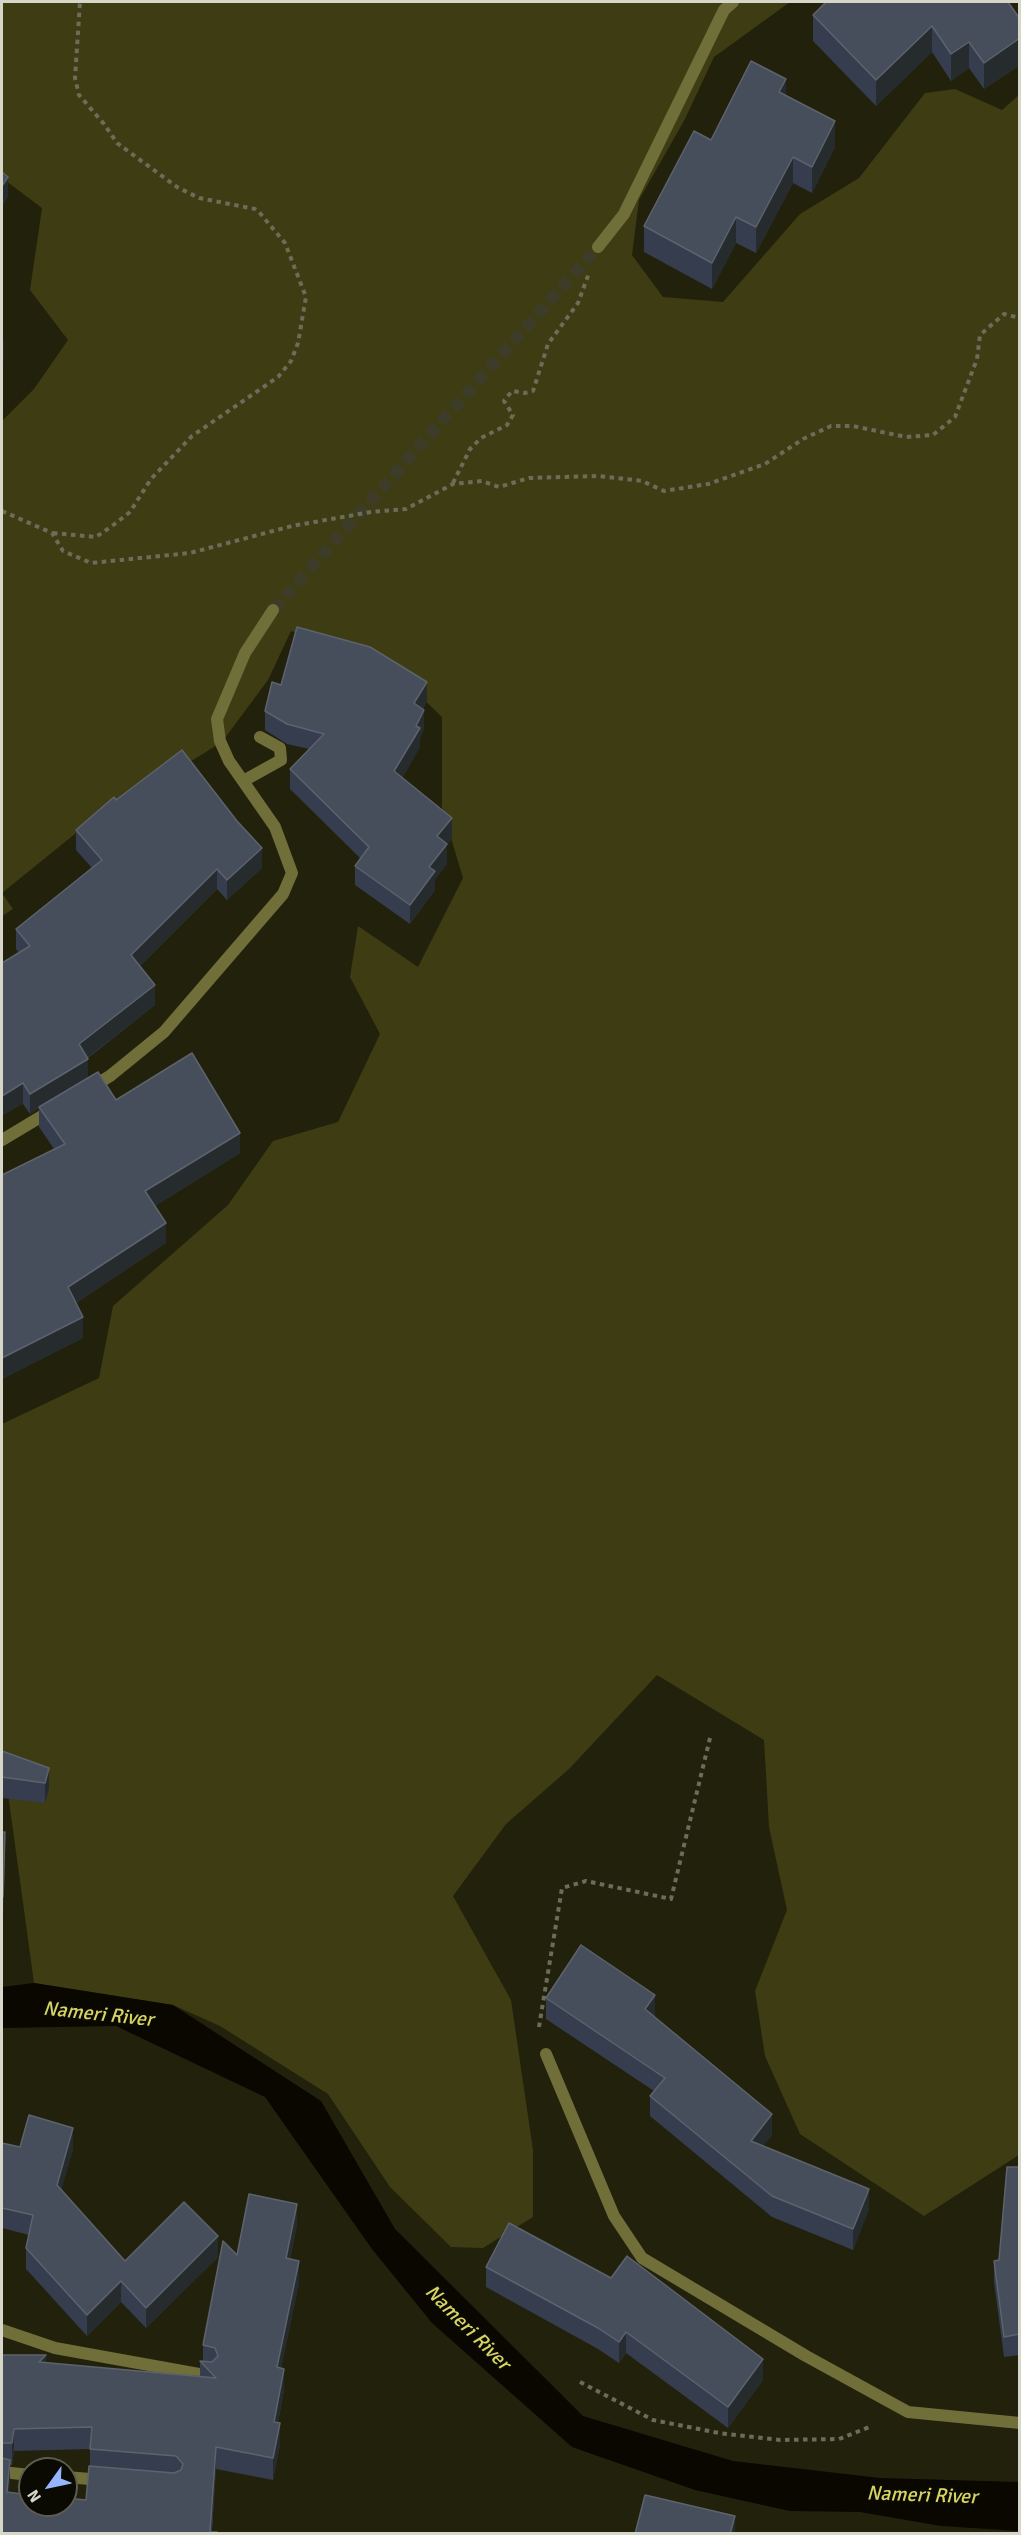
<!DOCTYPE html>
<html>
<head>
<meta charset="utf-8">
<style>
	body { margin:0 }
	#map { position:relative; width:1021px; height:2535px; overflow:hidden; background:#22210c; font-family:Signika,sans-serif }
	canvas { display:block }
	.frame { position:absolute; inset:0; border:3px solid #d6d6c9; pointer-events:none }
	.north { position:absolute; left:18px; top:2457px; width:60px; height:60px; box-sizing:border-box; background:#0a0a03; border:2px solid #5c5c52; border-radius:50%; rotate:237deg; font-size:16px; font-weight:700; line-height:24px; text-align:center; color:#d6d6c9 }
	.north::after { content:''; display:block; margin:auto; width:21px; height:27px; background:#95b6fd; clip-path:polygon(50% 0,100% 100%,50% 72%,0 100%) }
</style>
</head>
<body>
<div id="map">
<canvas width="1021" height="2535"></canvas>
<div class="frame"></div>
<div class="north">N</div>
</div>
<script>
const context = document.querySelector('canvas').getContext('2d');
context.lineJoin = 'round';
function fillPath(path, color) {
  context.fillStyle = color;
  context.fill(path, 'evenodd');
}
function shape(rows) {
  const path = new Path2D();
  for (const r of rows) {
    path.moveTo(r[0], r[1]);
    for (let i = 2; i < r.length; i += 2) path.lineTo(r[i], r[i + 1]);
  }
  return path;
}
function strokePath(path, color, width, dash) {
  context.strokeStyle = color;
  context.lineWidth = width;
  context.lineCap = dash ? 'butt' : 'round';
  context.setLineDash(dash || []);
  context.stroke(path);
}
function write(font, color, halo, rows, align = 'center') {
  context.font = font + ' Signika,sans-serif';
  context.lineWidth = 5;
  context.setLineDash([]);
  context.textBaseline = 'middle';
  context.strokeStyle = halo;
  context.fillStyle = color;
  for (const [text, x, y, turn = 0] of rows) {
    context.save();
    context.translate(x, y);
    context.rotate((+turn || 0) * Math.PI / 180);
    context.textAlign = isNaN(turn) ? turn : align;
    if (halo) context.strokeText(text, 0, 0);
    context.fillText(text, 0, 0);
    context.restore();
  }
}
fillPath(shape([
	[2,2,790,2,714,57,685,119,639,200,632,255,663,297,723,302,800,214,859,178,925,93,955,89,1002,110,1019,95,1019,2155,924,2216,800,2134,765,2056,755,1991,787,1910,769,1827,764,1740,657,1675,569,1769,506,1824,453,1896,511,2000,533,2150,533,2217,483,2248,451,2247,390,2187,328,2094,220,2026,173,2005,34,1983,2,1750,2,1424,99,1378,113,1306,228,1205,273,1141,338,1122,380,1034,350,977,358,926,418,967,463,878,442,808,442,717,382,659,291,631,268,680,222,742,81,829,2,893,13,909,2,916,2,421,34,389,68,340,30,290,42,208,2,178]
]), '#3e3c13');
fillPath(shape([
	[34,1983,173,2005,321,2101,395,2229,583,2416,733,2461,880,2478,1019,2482,1019,2531,941,2526,860,2512,790,2511,695,2490,572,2447,432,2323,372,2249,265,2097,116,2026,2,2028,2,1987]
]), '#090700');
strokePath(shape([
	[273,610,598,247]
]), '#3d3c28', 12, [12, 6]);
strokePath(shape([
	[453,483,470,449,481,438,507,425,513,415,504,401,512,391,525,393,533,391,548,344,578,303,589,273],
	[2,511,52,533,63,551,91,563,190,553,292,526,371,512,406,509,453,484,482,481,499,487,529,478,599,476,642,481,664,491,708,484,765,464,803,439,831,426,853,426,906,437,933,435,955,417,977,359,980,335,1004,314,1020,318],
	[53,533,96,537,112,526,130,512,151,479,192,436,278,377,291,361,298,343,306,297,285,243,259,212,255,209,199,198,177,187,117,143,104,124,79,95,75,78,80,2],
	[539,2027,562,1888,586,1881,671,1899,710,1738],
	[580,2382,653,2420,719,2433,780,2440,839,2439,872,2426]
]), '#6c6c5a', 4, [4.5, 4.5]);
strokePath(shape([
	[245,780,281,760,280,748,260,737],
	[2,2330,55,2348,210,2376],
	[2,2472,30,2475],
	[66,2477,102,2480]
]), '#706e39', 12);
strokePath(shape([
	[598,247,624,214,724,10,733,2],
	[90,1088,110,1076,164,1032,283,894,292,873,275,827,229,761,220,741,217,719,245,653,273,610],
	[2,1140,52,1110],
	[546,2054,614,2216,642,2258,806,2356,908,2412,1020,2423]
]), '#706e39', 12);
fillPath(shape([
	[813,15,1020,19,1020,65,984,89,969,68,951,81,932,52,876,106,813,41],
	[786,96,835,147,812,193,793,183,756,253,736,243,712,289,644,252,644,226,711,140],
	[281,685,427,701,423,709,424,729,420,738,420,747,402,778,452,838,447,845,447,864,435,879,435,890,410,924,355,885,355,866,360,858,290,789,290,769,309,749,287,744,265,730,265,711],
	[116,800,262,868,227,900,217,889,140,966,155,1005,88,1058,88,1078,116,1100,240,1153,155,1206,166,1243,76,1303,83,1338,2,1379,2,1175,54,1149,39,1127,39,1108,30,1114,23,1104,19,953,16,949,16,929,92,868,76,850,76,830],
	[2,1751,49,1768,49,1789,45,1803,2,1798],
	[2,1832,5,1853,3,1918,2,1918],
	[546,1998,655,2015,654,2017,772,2135,763,2146,869,2209,853,2250,772,2217,650,2116,650,2096,654,2091,546,2019],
	[2,2143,20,2147,73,2149,61,2190,125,2261,218,2257,146,2328,121,2302,87,2336,26,2269,26,2248,29,2235,2,2228],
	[1020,2167,1020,2355,1004,2357,994,2282,994,2261,999,2260],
	[297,2225,290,2259,299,2283,281,2368,284,2390,278,2423,280,2445,273,2480,216,2469,212,2532,2,2534,2,2355,46,2363,200,2376,200,2361,203,2362,203,2345,237,2255],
	[90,2449,90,2466,86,2500,9,2493,10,2465,12,2465,14,2451],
	[486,2267,763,2380,728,2428,626,2353,619,2363,598,2349,486,2287]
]), '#353d4e');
fillPath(shape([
	[932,26,932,52,876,106,876,80],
	[1020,38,1020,65,984,89,984,63],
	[969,42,969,68,951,81,951,54],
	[786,79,786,105,779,92],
	[835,121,835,147,812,193,812,167],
	[793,157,793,183,756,253,756,227],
	[8,177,8,197,2,207,2,186],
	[736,217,736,243,712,289,712,263],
	[4,340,4,360,2,365,2,345],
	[427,682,427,701,414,723,414,703],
	[424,710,424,729,420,738,420,747,394,791,394,771,416,726],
	[452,818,452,838,447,845,447,864,435,879,435,890,410,924,410,905,429,867,437,836],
	[262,848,262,868,227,900,227,880],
	[217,869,217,889,131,975,131,955],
	[155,985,155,1005,79,1064,79,1044],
	[88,1059,88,1079,30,1114,30,1094],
	[23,1083,23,1104,2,1116,2,1096],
	[240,1133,240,1153,145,1212,145,1191],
	[166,1223,166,1243,68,1308,68,1287],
	[83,1317,83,1338,2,1379,2,1358],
	[49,1768,49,1789,45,1803,45,1783],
	[5,1832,5,1853,3,1918,3,1897],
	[655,1995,655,2015,645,2030,645,2009],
	[772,2114,772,2135,751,2162,751,2141],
	[73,2128,73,2149,57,2205,57,2185],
	[869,2189,869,2209,853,2250,853,2229],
	[297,2204,297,2225,286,2280,286,2258],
	[218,2236,218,2257,146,2328,146,2308],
	[299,2261,299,2283,277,2389,277,2367],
	[121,2281,121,2302,87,2336,87,2315],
	[626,2332,626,2353,619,2363,619,2342],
	[46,2355,46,2377,39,2362],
	[763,2359,763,2380,728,2428,728,2407],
	[284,2369,284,2390,274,2443,274,2422],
	[280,2423,280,2445,273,2480,273,2458],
	[14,2429,14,2451,12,2465,12,2443],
	[216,2447,216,2469,211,2534,210,2534],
	[10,2460,10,2481,7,2514,7,2492],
	[735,2516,735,2534,730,2534]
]), '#262b2e');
const building = shape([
	[826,2,1008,2,1020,19,1020,38,984,63,969,42,951,54,932,26,876,80,813,15,826,2],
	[751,61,786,79,779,92,835,121,812,167,793,157,756,227,736,217,712,263,644,226,694,131,711,140,751,61],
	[2,172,8,177,2,186,2,172],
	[297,627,370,647,427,682,414,703,424,710,416,726,420,728,394,771,452,818,437,836,447,844,429,867,435,871,410,905,355,866,369,847,290,769,324,734,287,724,265,711,272,682,281,685,297,627],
	[182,750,237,821,262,848,227,880,217,869,131,955,155,985,79,1044,88,1059,30,1094,23,1083,2,1096,2,963,30,946,16,929,102,860,76,830,114,797,116,800,182,750],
	[192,1053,240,1133,145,1191,166,1223,68,1287,83,1317,2,1358,2,1175,65,1144,39,1107,98,1072,116,1100,192,1053],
	[2,1751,49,1768,45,1783,2,1777,2,1751],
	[2,1832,5,1832,3,1897,2,1897,2,1832],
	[581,1945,655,1995,645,2009,772,2114,751,2141,869,2189,853,2229,772,2196,650,2096,665,2078,546,1998,581,1945],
	[29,2115,73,2128,57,2185,125,2261,184,2202,218,2236,146,2308,121,2281,87,2315,26,2248,33,2215,2,2208,2,2143,20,2147,29,2115],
	[1007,2167,1020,2167,1020,2334,1004,2337,994,2261,999,2260,1007,2167],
	[249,2194,297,2204,286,2258,299,2261,277,2367,284,2369,274,2422,280,2423,273,2458,216,2447,210,2532,217,2532,217,2534,2,2534,2,2458,10,2460,7,2492,30,2495,30,2505,66,2505,66,2498,86,2500,89,2466,174,2473,181,2470,183,2464,176,2456,90,2449,92,2427,14,2429,12,2443,2,2443,2,2355,46,2355,39,2362,216,2378,200,2361,212,2362,218,2356,215,2348,203,2345,223,2241,237,2255,249,2194],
	[509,2223,611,2278,627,2256,763,2359,728,2407,626,2332,619,2342,598,2328,486,2267,509,2223],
	[645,2495,735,2516,730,2534,635,2534,645,2495]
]);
fillPath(building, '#464e5b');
strokePath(building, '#5d636d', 1.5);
write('italic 20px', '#d8d463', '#0a0a03', [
	["Nameri River",98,2015,6],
	["Nameri River",467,2328,45],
	["Nameri River",922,2496,2]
]);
</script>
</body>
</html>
